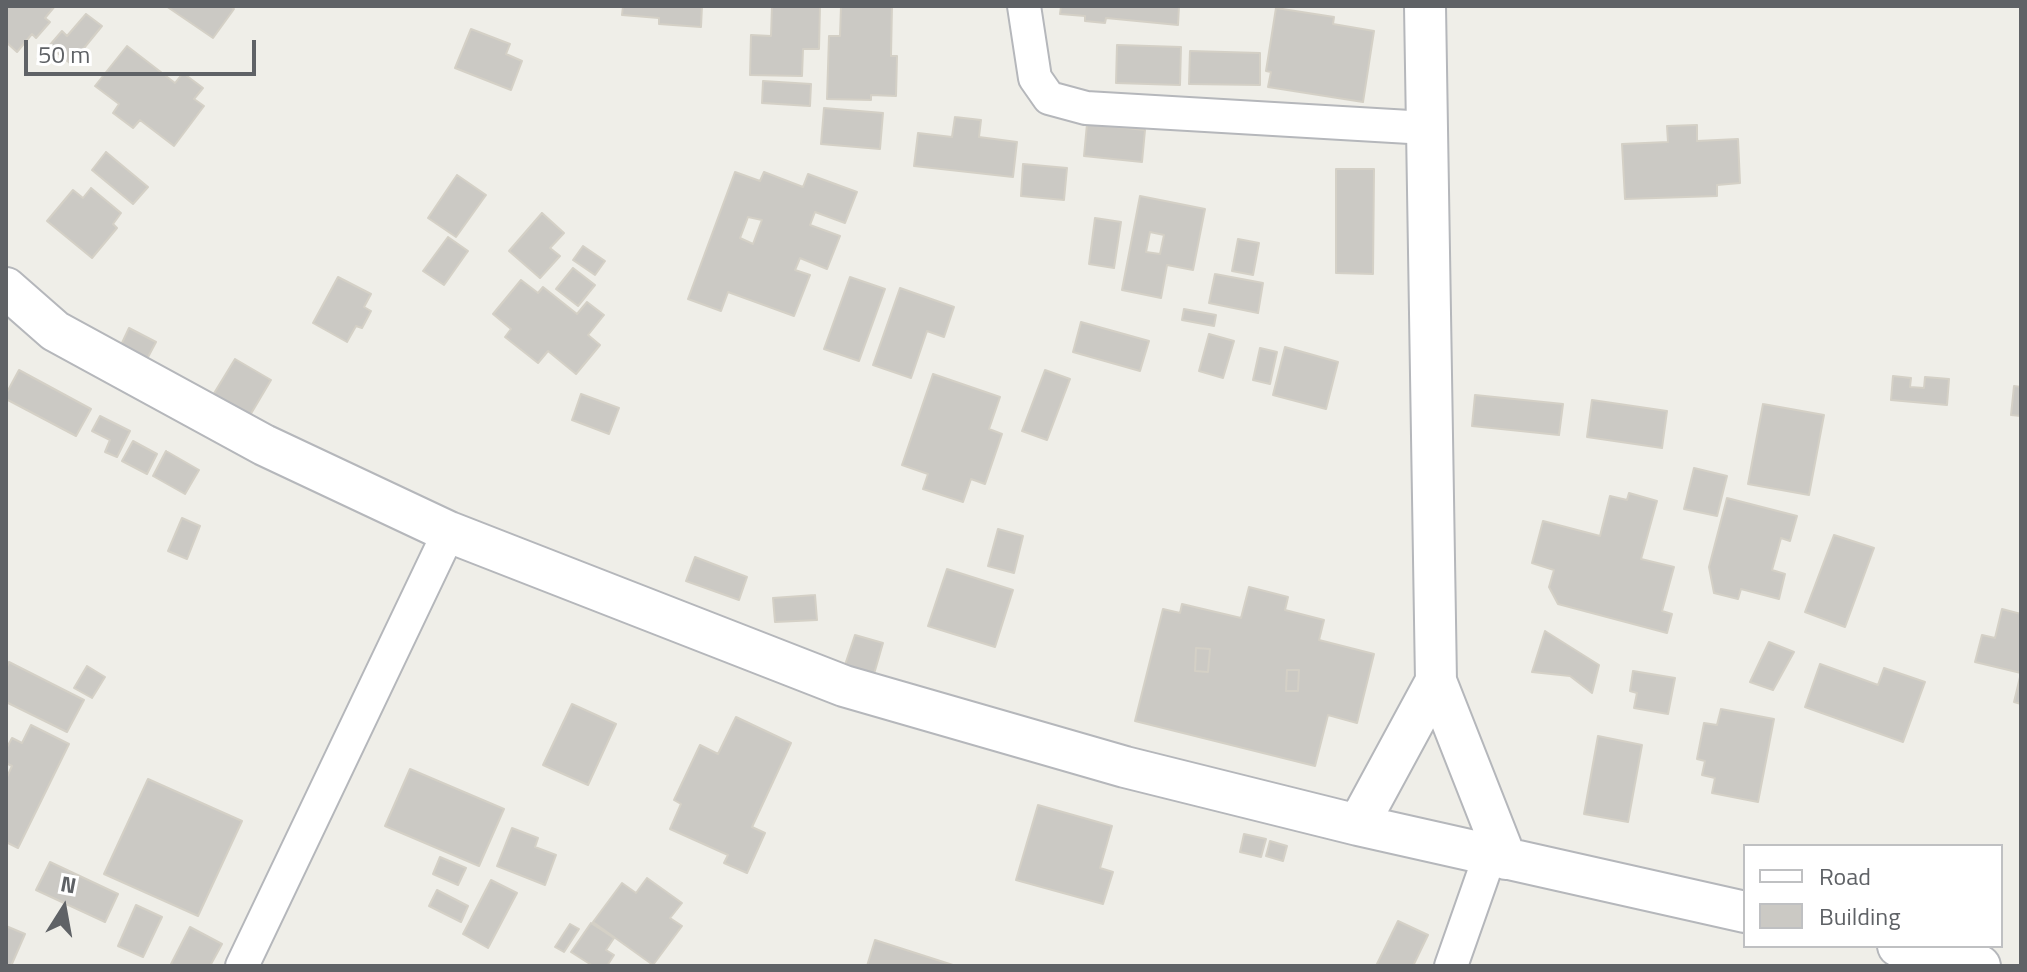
<!DOCTYPE html>
<html>
<head>
<meta charset="utf-8">
<style>
	body { margin:0 }
	#map { position:relative; width:2027px; height:972px; overflow:hidden; background:#efeee8; font-family:"Titillium Web",sans-serif }
	canvas { display:block }
	.frame { position:absolute; inset:0; border:8px solid #5f6266; pointer-events:none }
	.legend { position:absolute; left:1743px; top:844px; width:260px; height:104px; box-sizing:border-box; background:#fff; border:2px solid #bfc0c2; margin:0; padding:10px 14px; list-style:none; font-size:24px; color:#5f6266 }
	.legend li { display:flex; align-items:center; gap:16px; height:40px }
	.legend b { width:40px; border:2px solid #bfc0c2 }
	.north { position:absolute; left:24px; top:868px; width:80px; height:80px; -webkit-text-stroke:6px #fff; paint-order:stroke; rotate:11deg; font-size:22px; font-weight:700; line-height:32px; text-align:center; color:#5f6266 }
	.north::after { content:''; display:block; margin:auto; width:28px; height:36px; background:#5f6266; clip-path:polygon(50% 0,100% 100%,50% 72%,0 100%) }
	.scale { position:absolute; left:24px; top:40px; width:232px; height:36px; box-sizing:border-box; border:4px solid #5f6266; border-top:0; padding-left:10px; font-size:24px; line-height:28px; white-space:nowrap; color:#5f6266; -webkit-text-stroke:6px #fff; paint-order:stroke }
</style>
</head>
<body>
<div id="map">
<canvas width="2027" height="972"></canvas>
<div class="frame"></div>
<ul class="legend">
<li><b style="height:10px;background:#fff"></b>Road</li>
<li><b style="height:22px;background:#cbc9c4"></b>Building</li>
</ul>
<div class="north">N</div>
<div class="scale">50 m</div>
</div>
<script>
const context = document.querySelector('canvas').getContext('2d');
context.lineJoin = 'round';
function fillPath(path, color) {
  context.fillStyle = color;
  context.fill(path, 'evenodd');
}
function shape(rows) {
  const path = new Path2D();
  for (const r of rows) {
    path.moveTo(r[0], r[1]);
    for (let i = 2; i < r.length; i += 2) path.lineTo(r[i], r[i + 1]);
  }
  return path;
}
function strokePath(path, color, width, dash) {
  context.strokeStyle = color;
  context.lineWidth = width;
  context.lineCap = dash ? 'butt' : 'round';
  context.setLineDash(dash || []);
  context.stroke(path);
}
const building = shape([
	[6,6,55,6,45,18,50,22,36,38,32,34,17,52,6,42,6,6],
	[166,6,230,6,234,9,213,38,166,6],
	[623,6,702,6,701,27,659,24,659,18,622,15,623,6],
	[772,6,820,6,819,49,803,49,802,76,750,75,751,35,771,36,772,6],
	[841,6,892,6,891,56,897,56,896,96,871,95,871,100,827,99,829,36,840,36,841,6],
	[1061,6,1179,6,1178,25,1106,18,1105,23,1085,21,1085,16,1060,14,1061,6],
	[1276,8,1334,17,1333,24,1374,31,1363,102,1268,87,1271,72,1266,71,1276,8],
	[86,14,102,26,71,64,49,46,62,31,67,36,86,14],
	[471,29,510,44,506,54,522,61,511,90,455,68,471,29],
	[1117,45,1181,47,1180,85,1116,83,1117,45],
	[127,46,175,83,183,73,203,88,194,99,204,106,174,146,140,120,133,128,113,113,119,104,95,86,127,46],
	[1190,51,1260,53,1260,85,1189,84,1190,51],
	[763,81,811,84,810,106,762,103,763,81],
	[824,108,883,113,880,149,821,144,824,108],
	[955,117,981,120,979,137,1017,142,1013,177,914,166,918,133,952,137,955,117],
	[1087,124,1145,130,1142,162,1084,156,1087,124],
	[1697,125,1697,141,1738,139,1740,183,1717,185,1717,196,1625,199,1622,144,1668,142,1667,126,1697,125],
	[106,152,148,187,133,204,92,170,106,152],
	[1023,164,1067,168,1064,200,1021,196,1023,164],
	[1336,169,1374,169,1373,274,1336,273,1336,169],
	[735,172,760,181,764,172,803,187,808,174,857,192,845,223,815,212,810,225,840,236,827,269,800,258,795,270,810,275,794,316,728,292,721,311,688,299,735,172],
	[748,217,762,220,753,244,740,238,748,217],
	[457,175,486,195,456,237,428,218,457,175],
	[91,188,121,213,113,224,117,228,92,258,47,221,73,190,83,198,91,188],
	[1140,196,1205,209,1193,270,1167,265,1161,298,1122,290,1140,196],
	[1150,232,1164,235,1160,254,1146,252,1150,232],
	[542,213,564,233,550,248,560,256,540,278,509,251,542,213],
	[1095,218,1121,222,1114,268,1089,264,1095,218],
	[448,237,468,251,444,285,423,271,448,237],
	[1238,239,1259,243,1253,275,1232,271,1238,239],
	[583,246,605,261,595,275,573,260,583,246],
	[573,268,595,285,578,306,556,289,573,268],
	[1215,274,1263,283,1258,313,1209,303,1215,274],
	[338,277,371,294,364,307,371,311,362,328,356,326,347,342,313,323,338,277],
	[850,277,885,289,859,361,824,349,850,277],
	[521,280,538,293,543,287,577,314,587,302,604,315,588,335,600,345,576,374,548,351,538,363,505,337,511,329,493,314,521,280],
	[900,288,954,307,944,337,927,331,911,378,873,365,900,288],
	[1184,309,1216,315,1214,326,1182,320,1184,309],
	[1081,322,1149,341,1140,371,1073,352,1081,322],
	[129,328,156,342,147,359,121,345,129,328],
	[1209,334,1234,341,1223,378,1199,371,1209,334],
	[1285,347,1338,362,1326,409,1273,395,1285,347],
	[1260,348,1277,352,1270,384,1253,380,1260,348],
	[235,359,271,380,249,417,213,395,235,359],
	[19,370,91,409,76,436,6,399,6,394,19,370],
	[1045,370,1070,379,1047,440,1022,431,1045,370],
	[933,374,1000,397,989,429,1002,434,985,484,971,479,963,502,923,489,928,474,902,465,933,374],
	[1893,376,1911,378,1910,387,1924,388,1925,377,1949,379,1947,405,1891,400,1893,376],
	[2014,386,2021,387,2021,416,2011,415,2014,386],
	[581,394,619,408,609,434,572,420,581,394],
	[1475,395,1563,404,1559,435,1472,426,1475,395],
	[1592,400,1667,411,1662,448,1587,437,1592,400],
	[1763,404,1824,415,1809,495,1748,484,1763,404],
	[100,416,130,431,117,457,105,452,110,440,92,431,100,416],
	[133,441,157,454,147,474,122,461,133,441],
	[166,451,199,470,185,494,153,476,166,451],
	[1694,468,1727,476,1717,516,1684,509,1694,468],
	[1629,493,1657,501,1641,559,1674,567,1662,611,1672,614,1667,633,1558,604,1549,587,1554,570,1532,563,1543,521,1600,536,1610,496,1627,500,1629,493],
	[1727,498,1797,516,1790,541,1781,538,1772,570,1785,574,1779,599,1741,589,1738,599,1714,593,1709,567,1727,498],
	[182,518,200,526,187,559,168,551,182,518],
	[998,529,1023,536,1014,573,988,566,998,529],
	[1834,535,1874,548,1845,627,1805,612,1834,535],
	[695,557,747,577,739,600,686,581,695,557],
	[947,569,1013,590,995,647,928,626,947,569],
	[1249,587,1288,597,1285,610,1324,620,1319,640,1374,654,1357,723,1328,715,1315,766,1135,721,1163,609,1180,613,1182,604,1241,618,1249,587],
	[1196,648,1210,649,1208,672,1195,671,1196,648],
	[1287,670,1299,670,1298,691,1286,691,1287,670],
	[815,595,817,620,775,622,773,598,815,595],
	[2002,609,2021,614,2021,704,2014,702,2021,673,1975,662,1982,635,1995,638,2002,609],
	[1545,631,1599,665,1592,693,1570,676,1532,672,1545,631],
	[855,635,883,643,874,674,845,665,855,635],
	[1769,642,1794,652,1773,690,1750,682,1769,642],
	[1196,648,1210,649,1208,672,1195,671,1196,648],
	[9,662,84,700,67,732,6,702,6,669,9,662],
	[1820,664,1878,685,1884,668,1925,682,1903,742,1805,707,1820,664],
	[87,666,105,677,92,698,74,688,87,666],
	[1287,670,1299,670,1298,691,1286,691,1287,670],
	[1633,671,1675,678,1668,714,1634,708,1637,693,1630,691,1633,671],
	[572,704,616,724,588,785,543,765,572,704],
	[1721,709,1774,719,1758,802,1712,793,1715,778,1702,775,1705,761,1697,759,1704,723,1717,725,1721,709],
	[736,717,791,743,752,827,765,833,747,873,724,863,728,855,670,829,681,804,674,800,700,745,718,754,736,717],
	[31,725,69,744,18,848,6,842,6,779,12,766,6,763,6,749,12,738,22,743,31,725],
	[1598,736,1642,745,1628,822,1584,814,1598,736],
	[410,769,504,809,479,866,385,826,410,769],
	[148,779,242,821,198,916,104,874,148,779],
	[1038,805,1112,826,1100,868,1113,872,1103,904,1016,880,1038,805],
	[512,828,538,838,535,847,556,855,545,885,497,866,512,828],
	[1244,834,1266,839,1261,857,1240,852,1244,834],
	[1270,841,1287,846,1283,861,1266,856,1270,841],
	[440,857,466,868,458,885,433,874,440,857],
	[50,862,118,894,105,922,36,890,50,862],
	[647,878,682,903,670,918,682,926,653,965,593,922,622,883,636,893,647,878],
	[491,880,517,893,488,948,463,934,491,880],
	[437,890,468,906,461,922,429,906,437,890],
	[136,905,162,917,143,957,118,946,136,905],
	[1398,921,1428,935,1413,966,1376,966,1398,921],
	[591,923,614,938,606,950,614,955,607,966,593,966,571,952,591,923],
	[570,924,579,929,564,952,555,947,570,924],
	[6,926,25,934,11,966,6,966,6,926],
	[190,927,222,944,210,966,170,966,190,927],
	[875,940,956,966,867,966,875,940]
]);
fillPath(building, '#cbc9c4');
strokePath(building, '#d4d0c6', 2);
const minor = shape([
	[1024,6,1035,78,1049,98,1086,108,1427,128],
	[242,966,449,532],
	[1451,966,1490,855]
]);
const tertiary = shape([
	[1425,6,1436,681,1506,859],
	[6,288,55,331,264,445,449,532,844,686,1125,767,1358,825,1745,912],
	[1358,825,1436,681],
	[1898,946,1980,966]
]);
strokePath(minor, '#b5b7bb', 36);
strokePath(tertiary, '#b5b7bb', 44);
strokePath(minor, '#fff', 32);
strokePath(tertiary, '#fff', 40);
</script>
</body>
</html>
